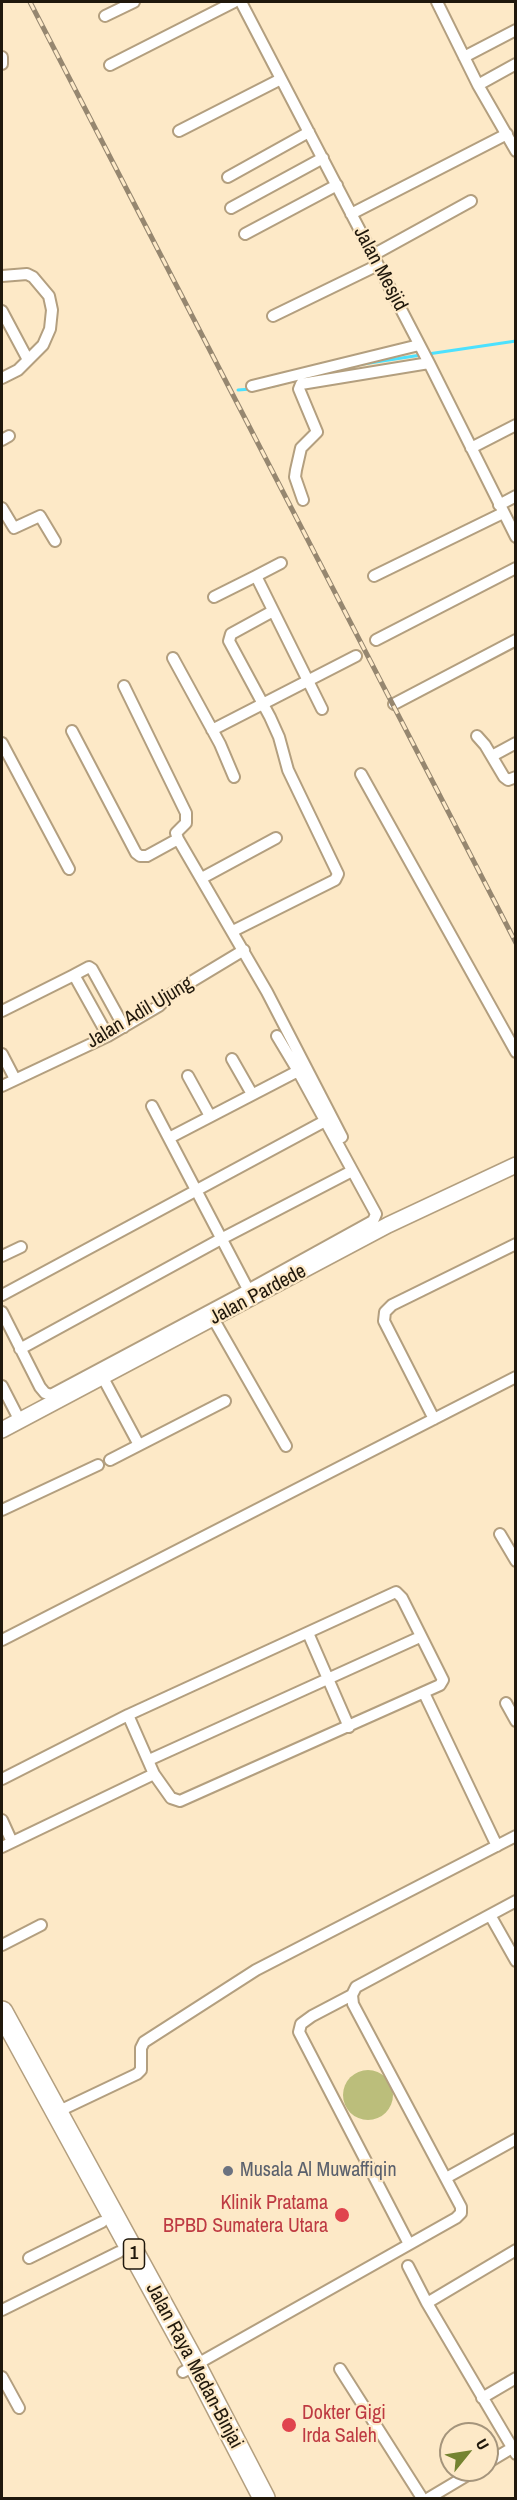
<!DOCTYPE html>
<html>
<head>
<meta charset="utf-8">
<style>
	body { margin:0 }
	#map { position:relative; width:517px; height:2500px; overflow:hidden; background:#fde9c7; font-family:"Archivo Narrow",sans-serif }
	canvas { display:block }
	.frame { position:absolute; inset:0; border:3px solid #20180c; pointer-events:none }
	.north { position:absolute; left:439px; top:2422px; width:60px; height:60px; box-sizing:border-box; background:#fde9c7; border:2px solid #a5957c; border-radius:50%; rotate:60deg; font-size:16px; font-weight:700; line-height:24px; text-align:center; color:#20180c }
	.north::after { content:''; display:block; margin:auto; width:21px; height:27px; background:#748331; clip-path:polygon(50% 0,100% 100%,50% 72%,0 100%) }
</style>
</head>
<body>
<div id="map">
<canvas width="517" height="2500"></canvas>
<div class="frame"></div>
<div class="north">U</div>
</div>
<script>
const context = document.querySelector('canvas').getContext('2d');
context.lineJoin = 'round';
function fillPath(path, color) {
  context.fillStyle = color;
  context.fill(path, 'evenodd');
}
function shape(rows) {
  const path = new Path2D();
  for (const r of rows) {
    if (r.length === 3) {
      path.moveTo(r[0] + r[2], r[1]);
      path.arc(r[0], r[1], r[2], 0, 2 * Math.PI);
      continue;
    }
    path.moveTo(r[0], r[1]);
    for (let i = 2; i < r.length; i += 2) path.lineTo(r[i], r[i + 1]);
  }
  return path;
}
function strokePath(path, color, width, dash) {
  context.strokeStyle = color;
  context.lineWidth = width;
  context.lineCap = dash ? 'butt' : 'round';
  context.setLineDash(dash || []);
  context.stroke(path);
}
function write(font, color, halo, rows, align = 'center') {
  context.font = font + ' "Archivo Narrow",sans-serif';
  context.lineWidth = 4.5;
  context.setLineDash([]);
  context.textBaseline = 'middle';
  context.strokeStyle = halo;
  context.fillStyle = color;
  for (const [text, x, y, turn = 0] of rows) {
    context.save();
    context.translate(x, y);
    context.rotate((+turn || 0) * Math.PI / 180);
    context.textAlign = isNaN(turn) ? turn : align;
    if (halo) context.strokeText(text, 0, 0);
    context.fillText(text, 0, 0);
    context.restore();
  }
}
fillPath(shape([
	[368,2095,25]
]), '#bbbe7b');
strokePath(shape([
	[428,354,516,341],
	[363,364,421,355],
	[258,389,278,385],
	[238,390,251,389]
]), '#4de1fe', 3);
const street = shape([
	[241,2,429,363,516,537],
	[437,2,478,85,516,151],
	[105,16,134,2],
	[2,57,2,64],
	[464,57,516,30],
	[110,65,234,2],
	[478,85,516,64],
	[179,131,281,79],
	[228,177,309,132],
	[231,208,323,158],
	[351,214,507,134],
	[245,234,337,185],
	[373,255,471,201],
	[2,276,27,274,33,277,49,296,52,310,50,329,43,345,18,370,2,378],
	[2,311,27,358],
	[273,316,378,265],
	[252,386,419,345],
	[2,440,9,436],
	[471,448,516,425],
	[303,500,295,477,296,470,301,448,317,432,299,389,301,384,429,363],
	[499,505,516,496],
	[2,508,14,528,40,516,55,541],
	[256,576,281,563],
	[374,576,503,513],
	[214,597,256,576,322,709],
	[376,640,516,568],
	[173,658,220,744,234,777],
	[124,686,186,813,186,823,176,833,178,839],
	[394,704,516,640],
	[212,730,356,656],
	[72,731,136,853,140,856,147,856,178,839,267,992,342,1137],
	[477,736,485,745,504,777,508,780,516,777],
	[2,743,69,869],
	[492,756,516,743],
	[361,774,516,1052],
	[202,878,276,838],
	[233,931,335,880,338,874,288,770,279,737,270,717,229,641,231,634,273,611],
	[74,975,89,967,92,969,124,1027],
	[2,1011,74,975,108,1036],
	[2,1054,15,1079],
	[232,1059,252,1094],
	[188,1076,210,1116],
	[2,1086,108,1036,159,1006,171,994,244,950],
	[152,1106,251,1295],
	[169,1138,298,1071],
	[2,1256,21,1247],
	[2,1295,325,1121],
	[2,1312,40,1387,45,1393,51,1395,248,1290,373,1221,376,1214,298,1071,277,1036],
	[214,1320,286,1446],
	[20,1349,221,1239,352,1171],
	[102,1376,139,1445],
	[2,1386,20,1421],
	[434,1419,384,1321,385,1312,392,1305,516,1244],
	[110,1460,225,1401],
	[2,1510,98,1465],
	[500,1534,516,1561],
	[308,1633,349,1727],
	[2,1640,516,1377],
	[424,1693,497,1846],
	[506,1703,516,1721],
	[149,1760,420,1637],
	[2,1779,128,1715,396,1592,402,1598,443,1680,440,1685,180,1801,171,1798,154,1774,128,1715],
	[2,1820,12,1842],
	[2,1847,154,1774],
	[490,1915,516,1961],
	[2,1945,41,1925],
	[352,1995,312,2016,301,2024,299,2032,409,2244],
	[57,2112,137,2074,141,2070,141,2048,144,2042,256,1970,516,1836],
	[446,2178,516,2139],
	[29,2258,102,2222],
	[408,2266,427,2303,516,2454],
	[427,2303,516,2250],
	[2,2310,119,2252],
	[340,2369,422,2498],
	[183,2372,456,2218,461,2213,461,2207,353,2004,352,1995,356,1987,516,1901],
	[2,2377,19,2408],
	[482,2398,516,2378],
	[487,2463,512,2448],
	[429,2498,476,2470]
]);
const secondary = shape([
	[2,1430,388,1225,516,1165]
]);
const highway = shape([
	[2,2012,195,2365,264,2498]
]);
strokePath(street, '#b39f7f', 14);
strokePath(secondary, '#b39f7f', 18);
strokePath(highway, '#b39f7f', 24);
strokePath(street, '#fff', 10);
strokePath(secondary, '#fff', 15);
strokePath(highway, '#fff', 21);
const rail = shape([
	[30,2,516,943]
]);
strokePath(rail, '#968770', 5);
strokePath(rail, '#fde9c7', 3, [9]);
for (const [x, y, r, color] of [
	[228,2171,6,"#6b7280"],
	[342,2215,8,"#e0444e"],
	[289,2425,8,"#e0444e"]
]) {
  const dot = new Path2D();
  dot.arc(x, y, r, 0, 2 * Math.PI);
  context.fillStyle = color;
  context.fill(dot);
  strokePath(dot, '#fde9c7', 2);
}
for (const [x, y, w] of [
	[134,2254,21]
]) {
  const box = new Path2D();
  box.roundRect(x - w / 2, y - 15, w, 30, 4.5);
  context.fillStyle = '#fde9c7';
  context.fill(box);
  strokePath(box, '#20180c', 1.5);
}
write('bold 18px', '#20180c', null, [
	["1",134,2254]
]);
write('20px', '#20180c', '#fde9c7', [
	["Jalan Mesjid",380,269,62],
	["Jalan Adil Ujung",140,1013,-31],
	["Jalan Pardede",258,1295,-28],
	["Jalan Raya Medan-Binjai",194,2366,62]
]);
write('20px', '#5b616d', '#fde9c7', [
	["Musala Al Muwaffiqin",240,2171]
], 'left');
write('20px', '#be3a42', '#fde9c7', [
	["Klinik Pratama",328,2204],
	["BPBD Sumatera Utara",328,2227],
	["Dokter Gigi",302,2414,"left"],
	["Irda Saleh",302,2437,"left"]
], 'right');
</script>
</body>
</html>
